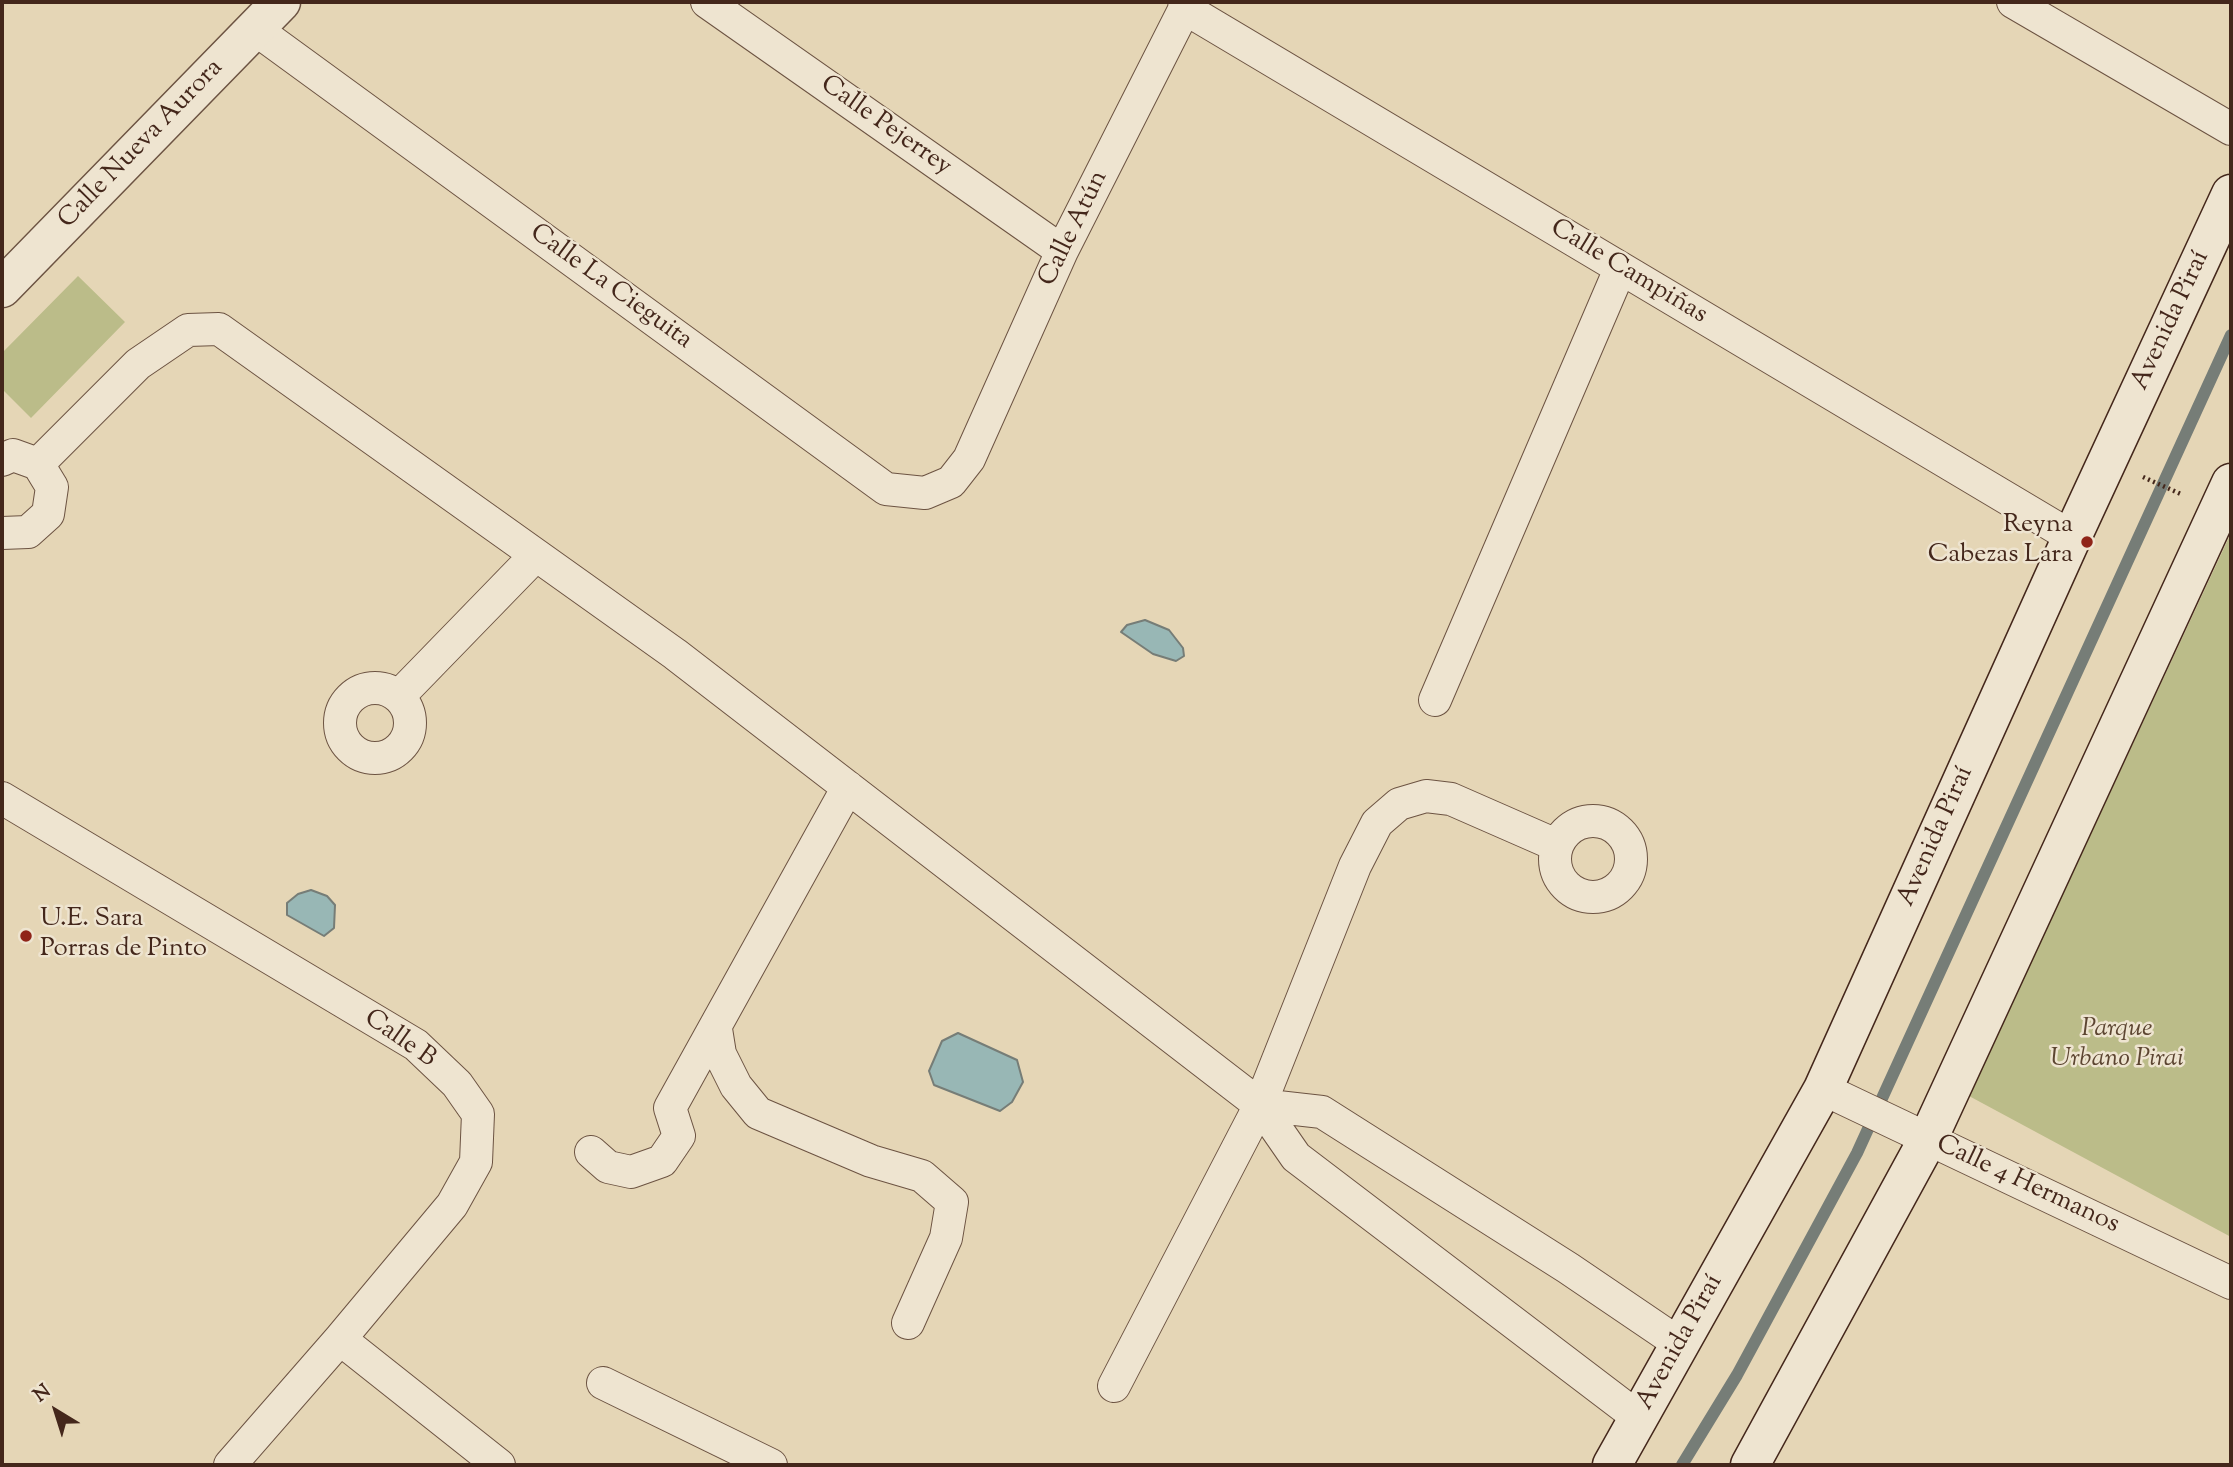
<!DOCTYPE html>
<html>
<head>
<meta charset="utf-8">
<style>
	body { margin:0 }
	#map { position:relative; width:2233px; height:1467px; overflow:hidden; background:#e5d6b6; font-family:"Sorts Mill Goudy",serif }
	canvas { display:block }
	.frame { position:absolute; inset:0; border:4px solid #44271b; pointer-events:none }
	.north { position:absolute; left:21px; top:1376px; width:70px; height:70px; -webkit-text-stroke:5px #eee4d0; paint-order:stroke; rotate:322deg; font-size:19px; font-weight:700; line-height:28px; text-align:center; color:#44271b }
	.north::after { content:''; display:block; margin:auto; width:24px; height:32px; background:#44271b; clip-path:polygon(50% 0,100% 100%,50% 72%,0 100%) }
</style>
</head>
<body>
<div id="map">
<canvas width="2233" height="1467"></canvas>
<div class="frame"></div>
<div class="north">N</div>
</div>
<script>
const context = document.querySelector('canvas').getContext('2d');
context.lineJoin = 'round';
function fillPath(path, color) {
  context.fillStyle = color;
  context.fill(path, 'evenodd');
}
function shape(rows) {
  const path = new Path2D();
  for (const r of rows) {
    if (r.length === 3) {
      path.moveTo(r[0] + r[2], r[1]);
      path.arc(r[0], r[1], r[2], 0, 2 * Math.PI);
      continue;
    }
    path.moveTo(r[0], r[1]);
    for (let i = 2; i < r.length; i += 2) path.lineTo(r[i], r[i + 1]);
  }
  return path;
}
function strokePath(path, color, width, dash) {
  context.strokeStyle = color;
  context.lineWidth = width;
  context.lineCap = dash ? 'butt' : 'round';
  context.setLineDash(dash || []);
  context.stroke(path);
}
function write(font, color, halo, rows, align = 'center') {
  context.font = font + ' "Sorts Mill Goudy",serif';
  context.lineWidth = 5;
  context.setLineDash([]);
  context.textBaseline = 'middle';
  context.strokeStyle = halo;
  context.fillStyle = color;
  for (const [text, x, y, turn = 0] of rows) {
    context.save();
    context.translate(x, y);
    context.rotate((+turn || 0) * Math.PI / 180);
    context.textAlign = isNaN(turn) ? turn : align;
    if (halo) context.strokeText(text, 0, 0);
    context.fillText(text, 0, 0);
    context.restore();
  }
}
fillPath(shape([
	[78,276,125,322,31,418,2,389,2,353],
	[2231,533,2231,1237,1969,1096]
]), '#bbbc89');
const water = shape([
	[1145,620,1169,630,1183,648,1184,656,1176,661,1153,654,1121,632,1127,625,1145,620],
	[311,890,327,896,335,905,334,928,324,936,287,915,287,903,298,894,311,890],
	[958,1033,1017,1060,1023,1082,1012,1102,1000,1111,934,1085,929,1071,942,1041,958,1033]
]);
fillPath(water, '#98b7b5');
strokePath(water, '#767d77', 2);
strokePath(shape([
	[1682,1465,1737,1375,1857,1153,2231,335]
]), '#767d77', 12);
const minor = shape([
	[707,2,1062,251],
	[2013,2,2231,129],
	[1184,8,2072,537],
	[255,29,886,489,925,493,951,482,969,459,1062,251,1188,2],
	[2,460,13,455,38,464,52,487,48,514,28,532,2,533],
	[38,464,138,364,188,330,219,329,675,654,1260,1105,1296,1157,1639,1418],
	[375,723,35],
	[399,696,536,555],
	[1435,700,1620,269],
	[2,798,416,1045,457,1084,478,1114,476,1162,452,1205,340,1339,230,1465],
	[1593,859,38],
	[716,1029,720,1054,736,1086,758,1113,871,1161,922,1176,952,1202,946,1238,908,1323],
	[1823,1089,2231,1283],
	[1260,1105,1322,1112,1568,1268,1680,1344],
	[591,1152,608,1167,631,1172,662,1161,679,1136,670,1108,848,787],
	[340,1339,499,1465],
	[603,1383,771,1465],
	[1114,1386,1260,1105,1355,866,1377,823,1399,804,1426,796,1451,799,1556,845]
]);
const tertiary = shape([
	[2,288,281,2]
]);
const secondary = shape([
	[1612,1465,1823,1089,2072,537,2231,194],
	[1750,1465,1928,1139,2231,483]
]);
strokePath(minor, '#6c5342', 34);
strokePath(tertiary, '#6c5342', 41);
strokePath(secondary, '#44271b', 41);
strokePath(shape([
	[2143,477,2183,495]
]), '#44271b', 4.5, [2, 3.5]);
strokePath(minor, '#eee4d0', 32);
strokePath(tertiary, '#eee4d0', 38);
strokePath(secondary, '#eee4d0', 38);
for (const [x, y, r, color] of [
	[2087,542,7,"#8f2418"],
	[26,936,7,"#8f2418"]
]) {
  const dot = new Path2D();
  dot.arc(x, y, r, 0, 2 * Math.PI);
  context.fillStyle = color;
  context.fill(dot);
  strokePath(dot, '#eee4d0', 2.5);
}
write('26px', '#44271b', '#eee4d0', [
	["Calle Pejerrey",885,127,35],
	["Calle Nueva Aurora",142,145,-46],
	["Calle Atún",1075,229,-64],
	["Calle Campiñas",1628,273,31],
	["Calle La Cieguita",610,288,36],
	["Avenida Piraí",2172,321,-65],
	["Avenida Piraí",1937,837,-66],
	["Calle B",399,1040,35],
	["Calle 4 Hermanos",2027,1186,25],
	["Avenida Piraí",1681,1343,-61]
]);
write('26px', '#44271b', '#eee4d0', [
	["Reyna",2073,527],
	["Cabezas Lara",2073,557],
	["U.E. Sara",40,921,"left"],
	["Porras de Pinto",40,951,"left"]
], 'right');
write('italic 26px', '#5c4531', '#eee4d0', [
	["Parque",2117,1031],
	["Urbano Pirai",2117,1061]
]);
</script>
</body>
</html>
